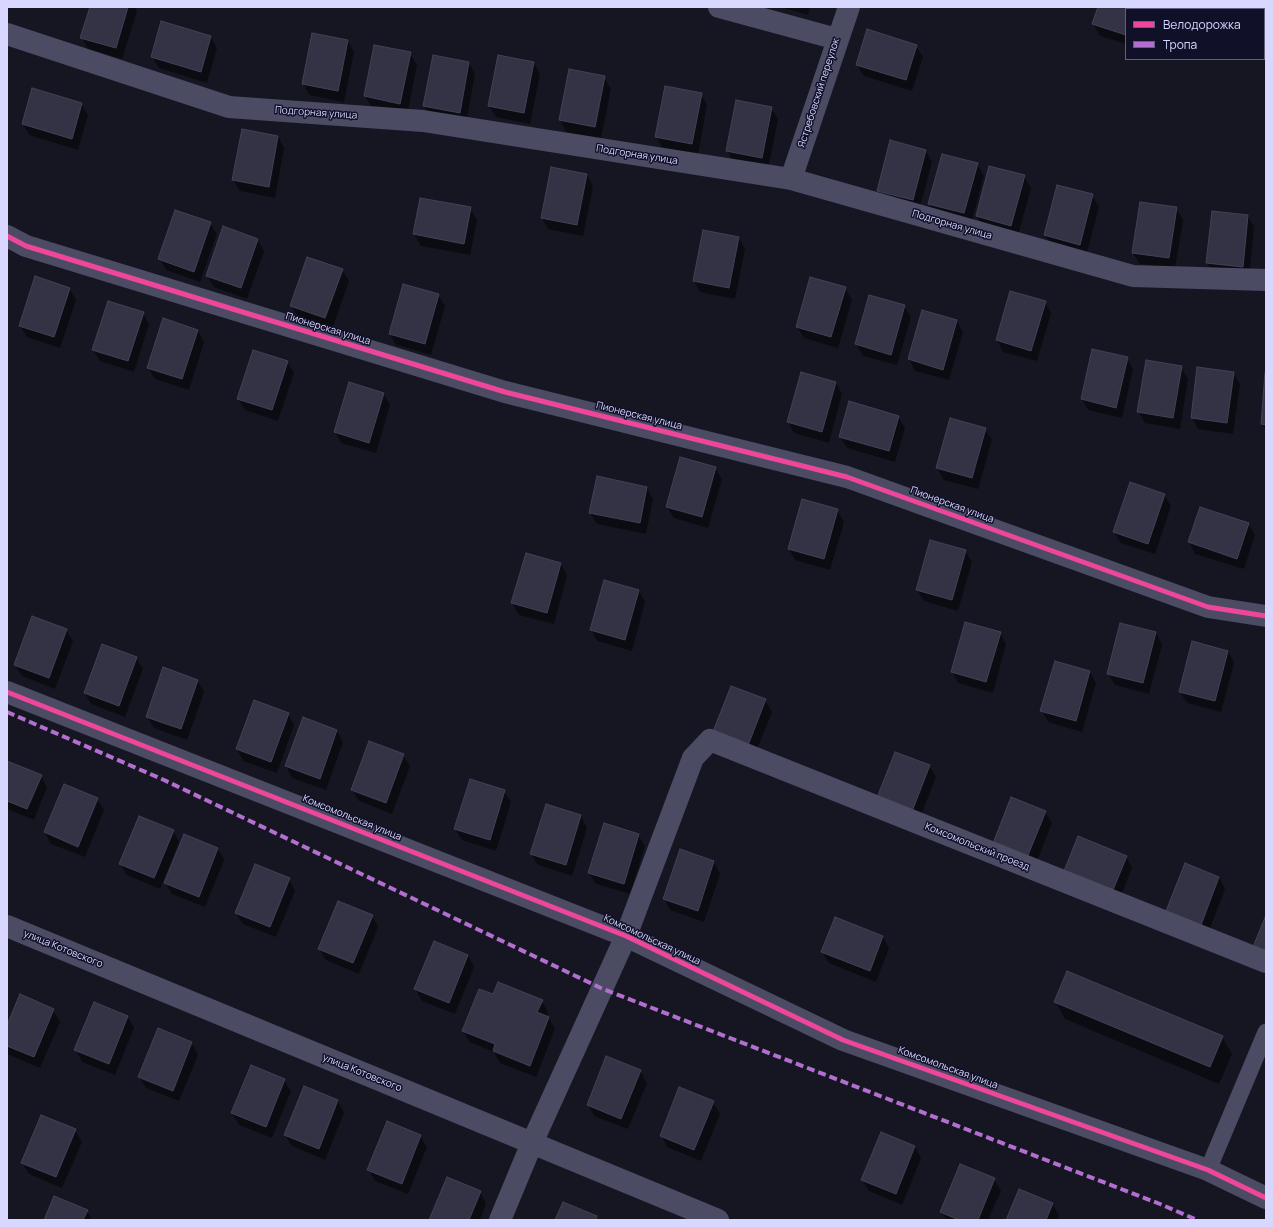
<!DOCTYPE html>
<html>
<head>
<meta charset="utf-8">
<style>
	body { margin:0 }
	#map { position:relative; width:1273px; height:1227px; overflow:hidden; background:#161623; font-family:Manrope,sans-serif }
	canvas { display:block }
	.frame { position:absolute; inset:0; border:8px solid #d8d7ff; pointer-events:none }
	.legend { position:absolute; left:1125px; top:8px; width:140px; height:52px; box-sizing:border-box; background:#111029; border:1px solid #61607f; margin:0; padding:5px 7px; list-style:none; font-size:12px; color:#d8d7ff }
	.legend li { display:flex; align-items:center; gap:8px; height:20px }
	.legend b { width:20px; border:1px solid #61607f }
</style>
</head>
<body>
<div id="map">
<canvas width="1273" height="1227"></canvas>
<div class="frame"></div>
<ul class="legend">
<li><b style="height:5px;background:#ed469a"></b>Велодорожка</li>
<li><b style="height:5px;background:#b36fd0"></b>Тропа</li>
</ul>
</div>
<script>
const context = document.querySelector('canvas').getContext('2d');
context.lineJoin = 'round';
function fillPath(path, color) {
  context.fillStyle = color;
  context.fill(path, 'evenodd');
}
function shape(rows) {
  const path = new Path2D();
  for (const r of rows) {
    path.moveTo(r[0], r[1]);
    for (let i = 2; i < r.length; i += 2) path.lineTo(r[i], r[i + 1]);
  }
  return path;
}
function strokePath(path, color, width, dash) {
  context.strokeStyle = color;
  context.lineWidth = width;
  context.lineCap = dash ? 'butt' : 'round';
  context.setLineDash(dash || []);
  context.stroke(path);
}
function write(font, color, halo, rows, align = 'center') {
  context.font = font + ' Manrope,sans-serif';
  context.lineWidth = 3;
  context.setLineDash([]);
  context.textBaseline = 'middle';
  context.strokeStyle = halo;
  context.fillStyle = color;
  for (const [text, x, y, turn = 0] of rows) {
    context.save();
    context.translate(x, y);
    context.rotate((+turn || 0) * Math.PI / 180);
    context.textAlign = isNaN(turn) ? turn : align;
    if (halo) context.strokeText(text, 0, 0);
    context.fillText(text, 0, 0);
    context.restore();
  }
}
fillPath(shape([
	[91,7,135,7,137,11,122,59,88,49,82,38],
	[780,7,810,7,808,15],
	[1099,7,1147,7,1146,9,1126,9,1126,44,1100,36,1093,24],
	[1190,7,1211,7,1210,9,1195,9],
	[1239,7,1266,7,1266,36,1264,36,1264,9,1238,9],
	[211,37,217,48,207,83,159,68,152,57],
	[348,41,354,52,344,102,309,95,303,83],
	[916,46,923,57,912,91,864,76,857,65],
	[410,53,417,65,407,115,372,108,365,96],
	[469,63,475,74,466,124,431,117,424,106],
	[534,63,540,74,530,124,496,117,489,106],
	[604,77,611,89,601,138,566,132,560,120],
	[701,94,707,105,698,155,663,149,656,137],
	[81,104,88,115,78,150,29,135,23,124],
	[771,108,778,119,768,169,733,162,727,150],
	[278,136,284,148,275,198,240,191,233,180],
	[926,151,932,162,919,211,885,202,878,191],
	[977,164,984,176,971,224,936,215,929,204],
	[587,175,593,186,583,236,548,229,542,218],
	[1024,176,1031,188,1018,236,983,228,977,216],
	[1058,186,1092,195,1099,207,1086,256,1051,247,1045,235],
	[470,208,477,220,470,255,421,246,414,234],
	[1176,208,1183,220,1175,269,1140,264,1133,253],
	[1248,216,1254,227,1249,278,1214,274,1207,263],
	[210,223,217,234,200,282,166,270,160,259],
	[739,238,745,249,735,299,700,292,694,281],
	[257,239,264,251,247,299,214,287,207,276],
	[342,270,349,281,332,329,298,317,291,305],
	[69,288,76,300,60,348,27,337,20,326],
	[845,288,852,300,838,348,804,338,797,327],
	[1011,292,1045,302,1051,313,1037,361,1003,352,997,340],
	[438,295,445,306,431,355,396,345,390,334],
	[904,306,911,317,897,365,863,356,856,344],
	[923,311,957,321,963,332,949,380,915,371,909,359],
	[143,313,149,324,134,372,100,361,93,350],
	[198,331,204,342,189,390,155,379,148,368],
	[1127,358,1133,369,1122,418,1088,410,1082,399],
	[287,362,294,373,278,421,245,410,238,399],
	[1181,367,1188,379,1180,429,1145,423,1138,411],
	[1233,373,1240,384,1233,434,1198,429,1192,418],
	[1266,376,1266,431,1262,424],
	[836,383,842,394,829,443,794,433,788,422],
	[384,394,390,405,376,453,341,443,335,432],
	[898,416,905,428,895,462,847,448,840,437],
	[985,429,992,440,978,489,944,480,937,468],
	[715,468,722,479,708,528,674,518,667,507],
	[647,488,653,499,646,534,597,524,590,513],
	[1164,495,1171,506,1155,554,1121,543,1114,532],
	[837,510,844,522,830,570,795,560,789,549],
	[1248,524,1255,535,1244,569,1195,554,1189,542],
	[965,551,972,562,958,611,924,601,917,590],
	[527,555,561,564,567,576,554,624,519,615,512,603],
	[639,591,645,602,632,651,597,641,591,630],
	[66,630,73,641,55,689,22,676,15,665],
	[1000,633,1006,644,993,693,958,683,952,672],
	[1156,633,1162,645,1149,694,1115,685,1108,674],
	[1228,651,1234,663,1221,712,1187,703,1180,692],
	[136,658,143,669,125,717,91,704,85,693],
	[1090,672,1096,683,1082,732,1048,722,1042,711],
	[198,681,204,692,187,740,154,728,147,716],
	[765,700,772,712,753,759,720,746],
	[288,714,294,725,277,773,243,761,237,749],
	[303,718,337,731,343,742,326,790,292,778,286,766],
	[403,755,410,766,392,814,359,801,352,790],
	[7,762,41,776,47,787,34,820,7,809],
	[929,766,936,777,917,825,884,811],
	[504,791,511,802,496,851,462,840,455,829],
	[97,799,104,810,85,857,51,844,45,832],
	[547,805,581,816,587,828,572,876,538,865,531,854],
	[1045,812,1052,823,1033,871,1000,858],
	[173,830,179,842,160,889,127,875,120,864],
	[638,835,645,846,630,894,596,884,589,873],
	[184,836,218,849,224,860,205,907,172,894,165,882],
	[680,851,714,862,720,874,704,922,670,910,664,899],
	[1126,856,1132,868,1119,901,1072,882],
	[1219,877,1225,889,1207,936,1174,923],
	[289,879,295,891,276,937,243,924,236,913],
	[372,916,378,927,359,974,326,960,319,949],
	[835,918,883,937,889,948,876,982,829,963,822,952],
	[468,956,474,967,455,1014,422,1001,415,989],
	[493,996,542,1001,548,1012,546,1017,549,1018,555,1029,536,1077,500,1063,494,1052,470,1042,463,1031],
	[1055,1001,1222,1037,1232,1054,1219,1084,1065,1019],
	[94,1003,128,1017,134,1028,115,1075,82,1062,76,1050],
	[53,1010,60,1022,40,1068,7,1054,7,1028],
	[158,1030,192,1043,198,1055,179,1101,146,1088,139,1077],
	[640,1071,647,1083,628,1129,594,1116,588,1105],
	[284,1080,291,1091,272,1138,239,1125,232,1113],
	[304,1088,338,1101,344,1113,325,1160,292,1146,285,1135],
	[713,1102,720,1114,701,1161,667,1147,661,1135],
	[75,1130,82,1142,62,1188,29,1174,22,1163],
	[420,1136,427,1147,408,1194,375,1181,368,1169],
	[915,1147,921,1158,902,1205,869,1191,862,1180],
	[994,1179,1001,1191,988,1220,946,1220,942,1212],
	[480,1192,486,1203,480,1220,430,1220],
	[1052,1203,1059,1215,1057,1220,1007,1220],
	[87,1211,92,1220,45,1220]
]), '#0007');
const building = shape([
	[90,7,128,7,116,48,80,38,90,7],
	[1098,7,1137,7,1136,9,1126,9,1126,35,1092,24,1098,7],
	[1238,7,1266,7,1266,28,1264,27,1264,9,1237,9,1238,7],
	[161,21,211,36,201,72,151,57,161,21],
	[867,29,917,45,906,80,856,65,867,29],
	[312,33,348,40,338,91,302,84,312,33],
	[374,45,411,52,400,104,364,96,374,45],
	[433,55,469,62,460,113,423,106,433,55],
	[498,55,534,62,524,113,488,106,498,55],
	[569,69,605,76,595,127,559,120,569,69],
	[665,86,702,93,692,144,655,137,665,86],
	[32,88,82,103,72,139,22,124,32,88],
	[736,100,772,107,762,158,726,151,736,100],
	[242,129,278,136,269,187,232,180,242,129],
	[890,140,926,150,913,200,877,191,890,140],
	[942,154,978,163,964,213,928,204,942,154],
	[989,166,1025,175,1011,226,976,216,989,166],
	[551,167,587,174,577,225,541,218,551,167],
	[1057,185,1093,194,1080,245,1044,235,1057,185],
	[420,198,471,207,464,244,413,234,420,198],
	[1140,202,1177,207,1169,258,1132,253,1140,202],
	[175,210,211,222,194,272,158,259,175,210],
	[1212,211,1248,215,1243,267,1206,263,1212,211],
	[223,226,258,239,241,288,206,276,223,226],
	[703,230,739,237,729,288,693,281,703,230],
	[307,257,343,269,325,318,290,306,307,257],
	[35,276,70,288,54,337,19,326,35,276],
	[810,277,846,287,831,337,796,327,810,277],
	[403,284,439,294,425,344,389,334,403,284],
	[1010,291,1046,301,1031,351,996,340,1010,291],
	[869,295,905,305,891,355,855,344,869,295],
	[108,301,144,312,128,361,92,350,108,301],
	[922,310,957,320,943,370,908,359,922,310],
	[163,318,198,330,182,379,147,368,163,318],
	[1092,349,1128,357,1116,408,1081,399,1092,349],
	[253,350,288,361,272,410,237,399,253,350],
	[1146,360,1182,366,1173,418,1137,412,1146,360],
	[1197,367,1234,372,1227,423,1191,418,1197,367],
	[801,372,836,382,822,432,787,422,801,372],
	[1265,373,1266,373,1266,425,1261,424,1265,373],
	[349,382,384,393,369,443,334,432,349,382],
	[849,401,899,416,889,451,839,437,849,401],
	[950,418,986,428,972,478,936,468,950,418],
	[680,457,716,467,702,517,666,507,680,457],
	[597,476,647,487,640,523,589,513,597,476],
	[1130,482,1165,494,1148,544,1113,532,1130,482],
	[802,499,838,509,824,559,788,549,802,499],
	[1200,507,1249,523,1237,559,1188,542,1200,507],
	[930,540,966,550,952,600,916,590,930,540],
	[526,553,561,563,547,613,511,603,526,553],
	[604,580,639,590,625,640,590,630,604,580],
	[32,616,67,629,49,678,14,665,32,616],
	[965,622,1001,632,986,682,951,672,965,622],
	[1120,623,1156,632,1143,683,1107,674,1120,623],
	[1192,641,1228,651,1215,701,1179,692,1192,641],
	[102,644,137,657,119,706,84,693,102,644],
	[1055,661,1090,671,1076,721,1040,711,1055,661],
	[163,667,198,680,181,729,146,717,163,667],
	[731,686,766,699,747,748,712,734,731,686],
	[254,700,289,713,271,762,236,749,254,700],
	[303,717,337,730,320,779,285,766,303,717],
	[369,741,404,754,386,803,351,790,369,741],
	[895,752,930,765,911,814,876,800,895,752],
	[7,761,42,775,27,809,7,801,7,761],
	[470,779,505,790,490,840,454,829,470,779],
	[64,784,98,798,78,847,44,832,64,784],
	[1011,797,1046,811,1026,860,992,846,1011,797],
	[546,804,581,815,566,865,530,854,546,804],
	[139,816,174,830,154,878,119,864,139,816],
	[604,823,639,834,624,884,588,873,604,823],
	[184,834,218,848,199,897,164,883,184,834],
	[1078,836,1127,856,1113,890,1064,871,1078,836],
	[680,849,714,861,698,911,663,899,680,849],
	[1185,863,1219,877,1201,925,1166,911,1185,863],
	[255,864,290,878,270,927,235,913,255,864],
	[338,901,373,915,353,963,318,949,338,901],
	[1266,915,1266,952,1253,947,1266,915],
	[835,917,883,936,870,971,821,952,835,917],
	[434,941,468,955,449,1003,414,989,434,941],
	[1067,971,1223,1036,1210,1067,1054,1002,1067,971],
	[498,982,543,1000,537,1012,549,1017,530,1066,493,1051,495,1044,462,1031,479,989,493,994,498,982],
	[20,994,54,1009,34,1057,7,1046,7,1025,20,994],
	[94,1002,128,1016,109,1064,74,1050,94,1002],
	[158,1028,192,1042,173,1091,138,1077,158,1028],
	[606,1056,641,1070,621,1119,587,1105,606,1056],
	[251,1065,285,1079,266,1127,231,1113,251,1065],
	[304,1086,338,1100,319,1149,284,1135,304,1086],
	[679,1087,714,1101,694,1150,660,1136,679,1087],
	[41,1115,76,1129,56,1177,21,1163,41,1115],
	[387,1121,421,1135,402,1184,367,1170,387,1121],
	[881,1132,915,1146,896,1194,861,1180,881,1132],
	[960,1164,995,1178,978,1220,959,1220,940,1212,960,1164],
	[447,1177,481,1191,469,1220,429,1220,447,1177],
	[1019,1189,1053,1203,1046,1220,1006,1220,1019,1189],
	[54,1196,88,1210,83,1220,44,1220,54,1196],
	[563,1202,597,1216,596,1220,555,1220,563,1202]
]);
fillPath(building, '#343345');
strokePath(building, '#434157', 1);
strokePath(shape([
	[1208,1170,1266,1032]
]), '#4b4c64', 17);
strokePath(shape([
	[719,7,837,39],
	[7,34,229,107,423,121,791,179,1133,276,1266,280],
	[791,179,849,7],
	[7,236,26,246,505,392,847,477,1208,607,1266,616],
	[7,692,626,936,843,1040,1208,1170,1266,1198],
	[7,926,718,1220],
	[500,1220,532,1143,626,936,693,758,710,740,1266,962]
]), '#4b4c64', 22);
strokePath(shape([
	[7,712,164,780,603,989,1160,1204,1197,1220]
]), '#b36fd0', 4, [8, 4]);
strokePath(shape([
	[7,236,26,246,505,392,847,477,1208,607,1266,616],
	[7,692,626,936,843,1040,1208,1170,1266,1198]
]), '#ed469a', 5);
write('10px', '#d8d7ff', '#111029', [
	["Ястребовский переулок",819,93,-72],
	["Подгорная улица",316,113,4],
	["Подгорная улица",637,155,9],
	["Подгорная улица",952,225,16],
	["Пионерская улица",328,329,17],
	["Пионерская улица",639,416,14],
	["Пионерская улица",952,505,20],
	["Комсомольская улица",352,818,22],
	["Комсомольский проезд",977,847,22],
	["Комсомольская улица",652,940,25],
	["улица Котовского",63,949,22],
	["Комсомольская улица",948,1068,20],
	["улица Котовского",362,1073,22]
]);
</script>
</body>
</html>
